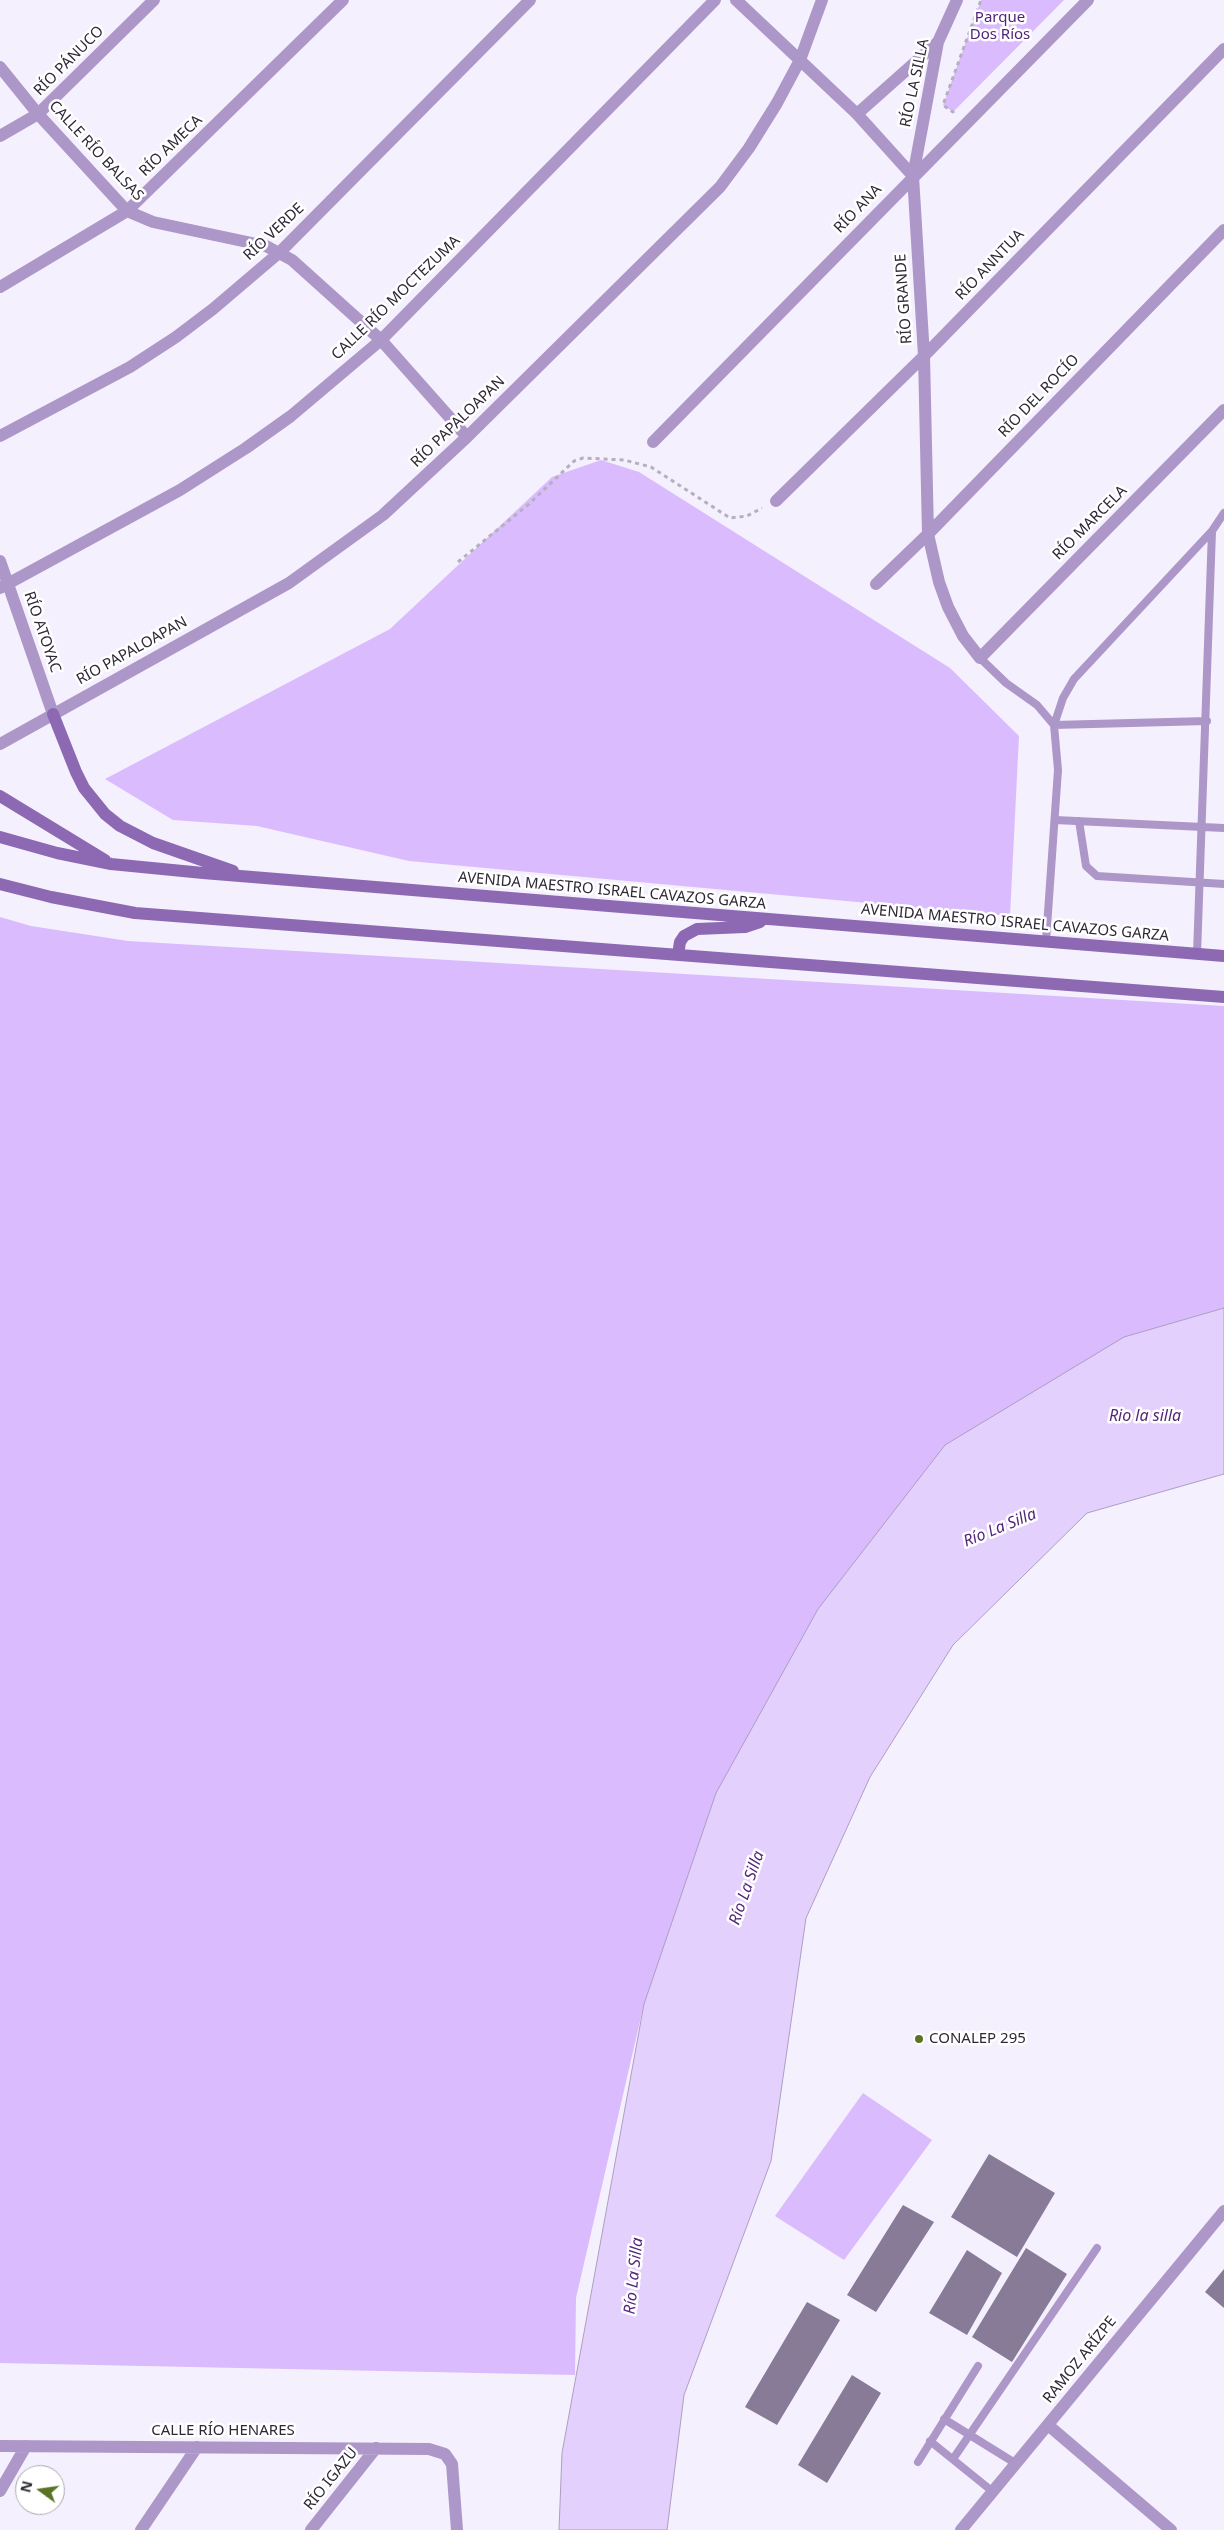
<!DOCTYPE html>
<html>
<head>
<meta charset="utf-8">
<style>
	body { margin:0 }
	#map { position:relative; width:1224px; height:2530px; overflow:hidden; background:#f5f0fd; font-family:"Noto Sans",sans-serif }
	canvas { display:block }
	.north { position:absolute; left:15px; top:2465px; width:50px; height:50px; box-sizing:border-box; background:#fff; border:1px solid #aba9ae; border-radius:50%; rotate:284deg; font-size:14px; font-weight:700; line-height:20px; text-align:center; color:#2e2935 }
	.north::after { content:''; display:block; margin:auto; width:18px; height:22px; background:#5a7325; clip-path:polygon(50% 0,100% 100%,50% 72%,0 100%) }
</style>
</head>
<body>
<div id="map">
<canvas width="1224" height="2530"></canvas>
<div class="north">N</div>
</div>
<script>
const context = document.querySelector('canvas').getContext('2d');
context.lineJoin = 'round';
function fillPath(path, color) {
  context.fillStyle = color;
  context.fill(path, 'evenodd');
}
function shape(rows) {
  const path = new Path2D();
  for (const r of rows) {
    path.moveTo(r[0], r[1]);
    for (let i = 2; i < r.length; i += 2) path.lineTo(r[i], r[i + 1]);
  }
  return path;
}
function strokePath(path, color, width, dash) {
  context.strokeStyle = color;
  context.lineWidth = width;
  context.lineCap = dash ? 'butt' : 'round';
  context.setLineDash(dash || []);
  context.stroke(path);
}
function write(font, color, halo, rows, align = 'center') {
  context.font = font + ' "Noto Sans",sans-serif';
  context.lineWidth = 5;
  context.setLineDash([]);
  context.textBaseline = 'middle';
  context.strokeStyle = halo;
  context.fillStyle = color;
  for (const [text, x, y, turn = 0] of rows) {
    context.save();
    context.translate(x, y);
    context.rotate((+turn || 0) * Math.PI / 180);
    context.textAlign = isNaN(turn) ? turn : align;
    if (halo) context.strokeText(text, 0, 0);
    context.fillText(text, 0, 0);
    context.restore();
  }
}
fillPath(shape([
	[981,0,1064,0,953,112,943,105],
	[601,460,639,472,950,668,1019,736,1010,916,409,861,257,826,173,820,105,779,390,629,552,477],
	[0,917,31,926,128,941,1224,1006,1224,1369,1075,1409,644,2004,576,2298,575,2375,0,2363],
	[863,2093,932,2140,844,2260,775,2216]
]), '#dabbfe');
const water = shape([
	[1224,1308,1224,1474,1087,1513,953,1645,870,1777,806,1918,771,2161,684,2395,667,2530,559,2530,562,2453,644,2004,716,1793,818,1609,945,1445,1124,1337,1224,1308]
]);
fillPath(water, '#e4d0fd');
strokePath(water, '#ad9ec1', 1);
fillPath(shape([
	[989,2154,1055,2193,1017,2257,951,2217],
	[903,2205,934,2222,876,2312,847,2295],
	[1026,2248,1067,2274,1012,2362,972,2337],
	[967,2250,1002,2273,967,2335,929,2313],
	[1224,2269,1224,2308,1205,2292],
	[807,2302,840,2320,777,2425,745,2407],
	[852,2375,881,2393,827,2483,798,2465]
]), '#877b97');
strokePath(shape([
	[954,111,953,112,943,105,981,0],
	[458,562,529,504,574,461,583,458,624,460,651,467,730,518,747,516,762,508]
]), '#b5b0bd', 3, [4, 4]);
strokePath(shape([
	[1212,531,1224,513],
	[980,658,1006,683,1037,705,1054,725,1058,770,1046,941],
	[1054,725,1063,698,1074,679,1212,531,1197,954],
	[1054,725,1207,721],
	[1055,820,1224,828],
	[1079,821,1086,866,1097,876,1224,884],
	[944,2419,1015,2463],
	[930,2441,992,2491],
	[953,2459,1097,2248],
	[918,2462,978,2366]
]), '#ad96c8', 8);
strokePath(shape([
	[736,0,857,114,913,176,924,356,928,534,939,582,948,607,963,636,980,658,1224,410],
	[0,67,38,114,127,211,153,222,266,246,292,260,381,340,467,437],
	[857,114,938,42],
	[0,136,38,114,154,0],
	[913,176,938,42,957,0],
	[0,287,127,211,343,0],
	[0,436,130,367,176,337,213,309,280,252,530,0],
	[653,442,1088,0],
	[776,501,924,356,1224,49],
	[0,561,53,714],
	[876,584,928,534,1224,230],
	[0,588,180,490,246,448,291,416,381,340,715,0],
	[0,744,289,583,383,515,467,437,720,187,749,148,777,103,800,60,822,0],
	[1048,2425,1171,2530],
	[0,2446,429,2449,445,2454,452,2464,457,2530],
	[0,2491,26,2446],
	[141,2530,197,2447],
	[311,2530,376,2448],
	[961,2530,1224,2211]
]), '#ad96c8', 12);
strokePath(shape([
	[53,714,76,772,84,788,105,814,120,826,153,843,233,871],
	[0,796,105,860],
	[0,837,57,853,111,864,203,873,1224,956],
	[0,884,51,897,135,913,1224,997],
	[678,955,680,942,684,936,697,929,745,927,760,922]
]), '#8c69b2', 12);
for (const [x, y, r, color] of [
	[919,2039,5,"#5a7325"]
]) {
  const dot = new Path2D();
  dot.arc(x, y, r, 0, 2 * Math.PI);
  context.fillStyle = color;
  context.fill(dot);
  strokePath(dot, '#fff', 2);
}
write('15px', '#522579', '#fff', [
	["Parque",1000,18],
	["Dos Ríos",1000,35]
]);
write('15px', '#2e2935', '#fff', [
	["RÍO PÁNUCO",69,61,-45],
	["RÍO LA SILLA",915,83,-78],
	["RÍO AMECA",171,146,-44],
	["CALLE RÍO BALSAS",96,151,47],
	["RÍO ANA",858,209,-46],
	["RÍO VERDE",274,232,-43],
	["RÍO ANNTUA",990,265,-46],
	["CALLE RÍO MOCTEZUMA",396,298,-44],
	["RÍO GRANDE",904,299,-94],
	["RÍO DEL ROCÍO",1039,396,-46],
	["RÍO PAPALOAPAN",458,422,-44],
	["RÍO MARCELA",1090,523,-45],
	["RÍO ATOYAC",42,632,71],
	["RÍO PAPALOAPAN",132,651,-29],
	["AVENIDA MAESTRO ISRAEL CAVAZOS GARZA",612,891,5],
	["AVENIDA MAESTRO ISRAEL CAVAZOS GARZA",1015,923,5],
	["RAMOZ ARÍZPE",1080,2360,-51],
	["CALLE RÍO HENARES",223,2431],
	["RÍO IGAZU",331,2479,-51]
]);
write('15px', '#2e2935', '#fff', [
	["CONALEP 295",929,2039]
], 'left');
write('italic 16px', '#53267a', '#fff', [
	["Rio la silla",1145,1416],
	["Río La Silla",1000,1528,-22],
	["Río La Silla",747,1888,-71],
	["Río La Silla",634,2276,-84]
]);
</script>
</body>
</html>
